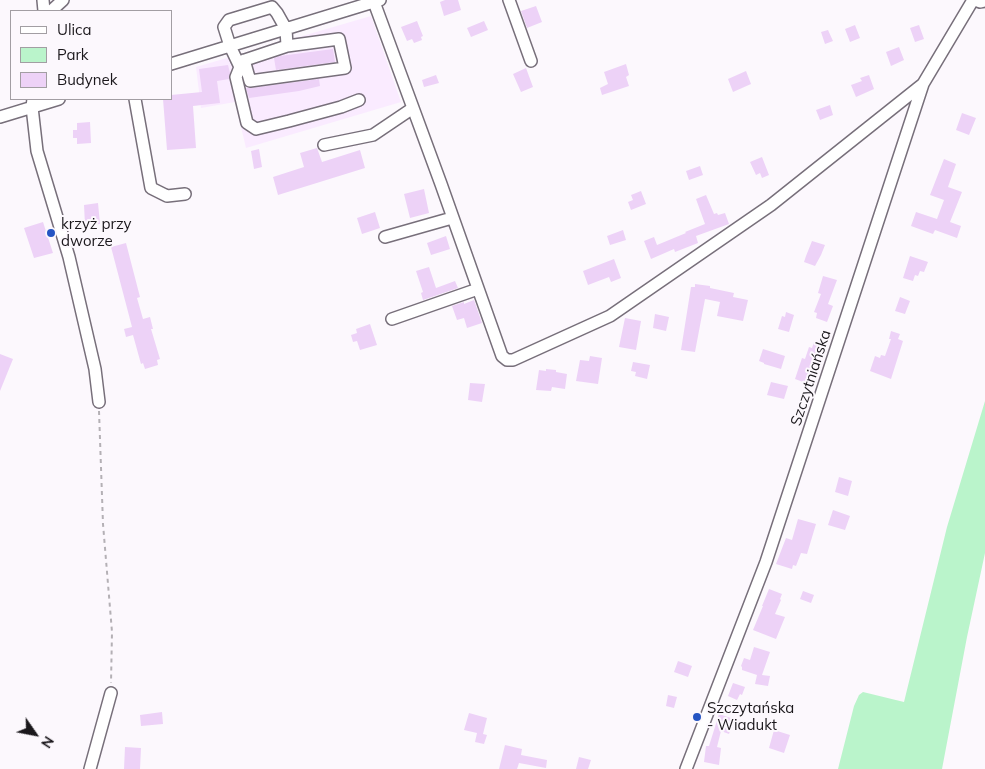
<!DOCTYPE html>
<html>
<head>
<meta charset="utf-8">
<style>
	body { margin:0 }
	#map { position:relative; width:985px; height:769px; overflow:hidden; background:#fcf8fd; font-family:Mulish,sans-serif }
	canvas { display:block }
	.legend { position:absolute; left:10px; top:10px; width:162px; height:90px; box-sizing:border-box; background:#fcf8fd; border:1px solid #a29ea3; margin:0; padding:6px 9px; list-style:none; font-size:15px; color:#1b181c }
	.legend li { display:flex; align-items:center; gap:10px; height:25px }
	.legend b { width:25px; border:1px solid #a29ea3 }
	.north { position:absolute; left:10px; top:709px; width:50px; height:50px; -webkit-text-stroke:4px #fcf8fd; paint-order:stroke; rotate:123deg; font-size:14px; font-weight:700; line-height:20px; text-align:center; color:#1b181c }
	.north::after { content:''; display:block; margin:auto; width:18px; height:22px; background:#1b181c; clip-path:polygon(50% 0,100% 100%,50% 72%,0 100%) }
</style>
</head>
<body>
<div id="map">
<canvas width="985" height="769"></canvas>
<ul class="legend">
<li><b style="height:6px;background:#fff"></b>Ulica</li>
<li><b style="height:14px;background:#baf4cb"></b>Park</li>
<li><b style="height:14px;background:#edd2f7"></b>Budynek</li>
</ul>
<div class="north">N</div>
</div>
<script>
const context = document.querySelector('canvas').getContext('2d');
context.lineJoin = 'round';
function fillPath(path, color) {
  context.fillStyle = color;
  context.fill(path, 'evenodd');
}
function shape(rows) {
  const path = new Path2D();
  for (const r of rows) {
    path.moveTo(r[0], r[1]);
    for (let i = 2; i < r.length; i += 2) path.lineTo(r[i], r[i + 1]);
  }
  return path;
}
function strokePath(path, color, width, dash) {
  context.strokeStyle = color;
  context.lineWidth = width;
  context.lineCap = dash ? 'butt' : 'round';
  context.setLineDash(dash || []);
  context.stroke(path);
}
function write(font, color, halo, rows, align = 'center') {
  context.font = font + ' Mulish,sans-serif';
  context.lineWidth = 4;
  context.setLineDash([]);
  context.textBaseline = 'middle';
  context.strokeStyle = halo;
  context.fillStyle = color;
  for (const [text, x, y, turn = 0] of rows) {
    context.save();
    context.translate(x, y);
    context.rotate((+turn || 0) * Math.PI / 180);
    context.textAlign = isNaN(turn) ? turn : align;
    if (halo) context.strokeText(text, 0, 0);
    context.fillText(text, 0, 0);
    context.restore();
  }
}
fillPath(shape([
	[371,16,401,102,246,148,235,102,201,108,196,67]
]), '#faebff');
fillPath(shape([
	[985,401,985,553,967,637,942,769,838,769,854,706,859,695,863,692,904,702,947,527]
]), '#baf4cb');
fillPath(shape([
	[445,0,458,0,461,10,444,16,440,2],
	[536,6,542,22,527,28,521,11],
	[417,21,423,36,421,37,422,40,414,43,412,39,407,41,401,27],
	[484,21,488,30,471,37,467,28],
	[855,25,860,38,850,42,845,29],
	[919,25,924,39,915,42,910,28],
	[828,30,833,41,825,44,821,32],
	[899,47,904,60,891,66,886,52],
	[333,49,335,62,276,70,274,58,280,56],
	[626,64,629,75,626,77,629,86,602,95,600,88,608,84,604,72],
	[228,65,230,73,229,79,217,81,220,103,193,106,196,148,167,150,163,99,171,99,171,95,202,92,199,69],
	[526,68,533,87,521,92,513,74],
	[746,71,751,84,733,92,728,79],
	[436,75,439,83,424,87,422,80],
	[869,75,874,89,856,97,851,85,862,81,860,78],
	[319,79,320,86,299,91,249,98,246,88,251,88],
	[830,105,833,115,820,120,816,110],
	[962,113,976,118,969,135,956,130],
	[90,122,91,143,77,144,77,138,73,138,73,130,77,130,77,123],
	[317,148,322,162,360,150,365,168,278,195,273,177,304,167,300,153],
	[259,149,262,167,254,169,251,151],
	[762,157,769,175,762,178,760,173,756,175,750,162],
	[944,159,956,164,948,187,962,192,950,222,961,226,957,238,935,230,933,234,911,226,916,212,937,219,944,200,930,195],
	[700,166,703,175,689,180,686,171],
	[424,189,429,213,410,218,404,194],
	[641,191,646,204,631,210,628,202,633,200,631,195],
	[706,195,714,214,717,213,718,215,725,213,729,224,696,236,698,243,675,252,674,249,651,259,644,241,654,237,657,245,686,233,685,232,705,224,696,199],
	[98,203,100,224,85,225,84,205],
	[375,212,380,228,362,234,357,218],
	[43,222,53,253,34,258,24,228],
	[623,230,626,240,610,245,607,236],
	[446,236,450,249,431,255,427,243],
	[812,241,825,245,821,255,815,266,804,262,806,256],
	[126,243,140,297,137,298,143,319,150,317,153,329,151,329,160,359,157,360,158,365,145,369,143,363,141,364,133,335,126,337,124,329,132,327,111,247],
	[910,256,928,262,924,272,920,271,918,276,915,275,913,281,903,278],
	[614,259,621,278,611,282,609,277,588,285,583,271],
	[429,267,436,288,455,281,458,288,423,300,421,293,423,292,416,271],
	[823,276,837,280,828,304,833,306,827,322,816,318,817,313,814,312,821,294,818,293],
	[695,284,710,286,710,288,734,293,733,297,748,300,743,321,717,316,720,302,705,299,695,352,681,350,691,287,695,287],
	[900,297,910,301,905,314,895,311],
	[474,300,482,323,467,328,464,318,457,320,452,306,464,302,464,304],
	[786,312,794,315,789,332,778,329,782,316,785,317],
	[655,314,669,317,666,331,653,328],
	[625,318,641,321,636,350,619,347],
	[370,324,377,345,360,350,357,341,353,342,351,335,357,333,356,329],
	[891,331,900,334,898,339,903,341,891,379,870,371,875,356,880,358,881,355,885,356,891,339,889,339],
	[814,342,821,344,806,383,795,379,802,358,805,359,809,347,812,348],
	[763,349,785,356,781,369,764,364,764,363,759,361],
	[0,354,13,359,0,391],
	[590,356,602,358,598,384,576,381,580,360,589,361],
	[633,362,650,365,647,379,635,376,636,372,631,371],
	[546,369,556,370,556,372,567,374,565,389,552,387,551,391,536,390,539,370,546,371],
	[771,382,788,386,784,399,767,395],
	[470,383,485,384,482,402,468,400],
	[839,477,852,481,848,496,835,492],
	[833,510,850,516,845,530,828,525],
	[798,519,816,524,807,554,801,553,796,566,793,565,792,569,776,564,786,538,792,540],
	[769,589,782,594,780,599,781,600,775,614,785,617,776,639,753,630,763,606,762,606],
	[803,591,814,595,811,603,800,599],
	[754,647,770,652,762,675,770,676,768,686,755,684,757,675,742,670,742,667,741,666,744,658,750,660],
	[678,661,692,666,688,677,674,672],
	[733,683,745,687,742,695,740,694,737,700,728,696],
	[668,695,677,697,674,708,666,706],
	[162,712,163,724,141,726,140,715],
	[469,713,487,718,483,734,487,735,484,744,475,742,477,733,464,730],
	[719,714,734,719,729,734,721,731,717,747,721,748,719,765,704,762,706,746,709,746],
	[774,730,790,735,784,753,769,748],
	[505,745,522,749,521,755,547,760,546,768,519,763,517,769,499,769],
	[125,747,141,748,140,769,124,769],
	[579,757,591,760,588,769,576,769]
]), '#edd2f7');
const minor = shape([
	[43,0,44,11],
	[509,0,531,61],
	[975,0,980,2,985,1],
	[374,2,441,184,502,356,507,360,513,360,610,316,771,205,923,84],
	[51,11,63,0],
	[244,60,250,81,345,68,339,39,287,46],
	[171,64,380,0],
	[240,67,230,46,224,27,229,20,272,7,277,13,286,29,287,46,242,61,240,67,236,77,247,123,256,129,289,121,341,107,359,100],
	[33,99,32,107,37,151,69,257,95,369,99,402],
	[135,99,151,188,167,196,185,194],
	[0,117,59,99],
	[324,145,373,135,413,108],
	[385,237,452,218],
	[392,319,478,289],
	[90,769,111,693],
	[686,769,766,562,923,84,973,0]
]);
strokePath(minor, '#776f7a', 14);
strokePath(shape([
	[99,411,103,524,112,632,111,683]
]), '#b4b0b5', 2, [4, 4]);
strokePath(minor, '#fff', 11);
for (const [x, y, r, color] of [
	[51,233,5,"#2555c3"],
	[697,717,5,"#2555c3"]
]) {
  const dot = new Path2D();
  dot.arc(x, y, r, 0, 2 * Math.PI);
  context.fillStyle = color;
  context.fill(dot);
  strokePath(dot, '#fcf8fd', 2);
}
write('15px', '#1b181c', '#fcf8fd', [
	["krzyż przy",61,224],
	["dworze",61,241],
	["Szczytańska",707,708],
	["- Wiadukt",707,725]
], 'left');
write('15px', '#1b181c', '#fcf8fd', [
	["Szczytniańska",811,378,-72]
]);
</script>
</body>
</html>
